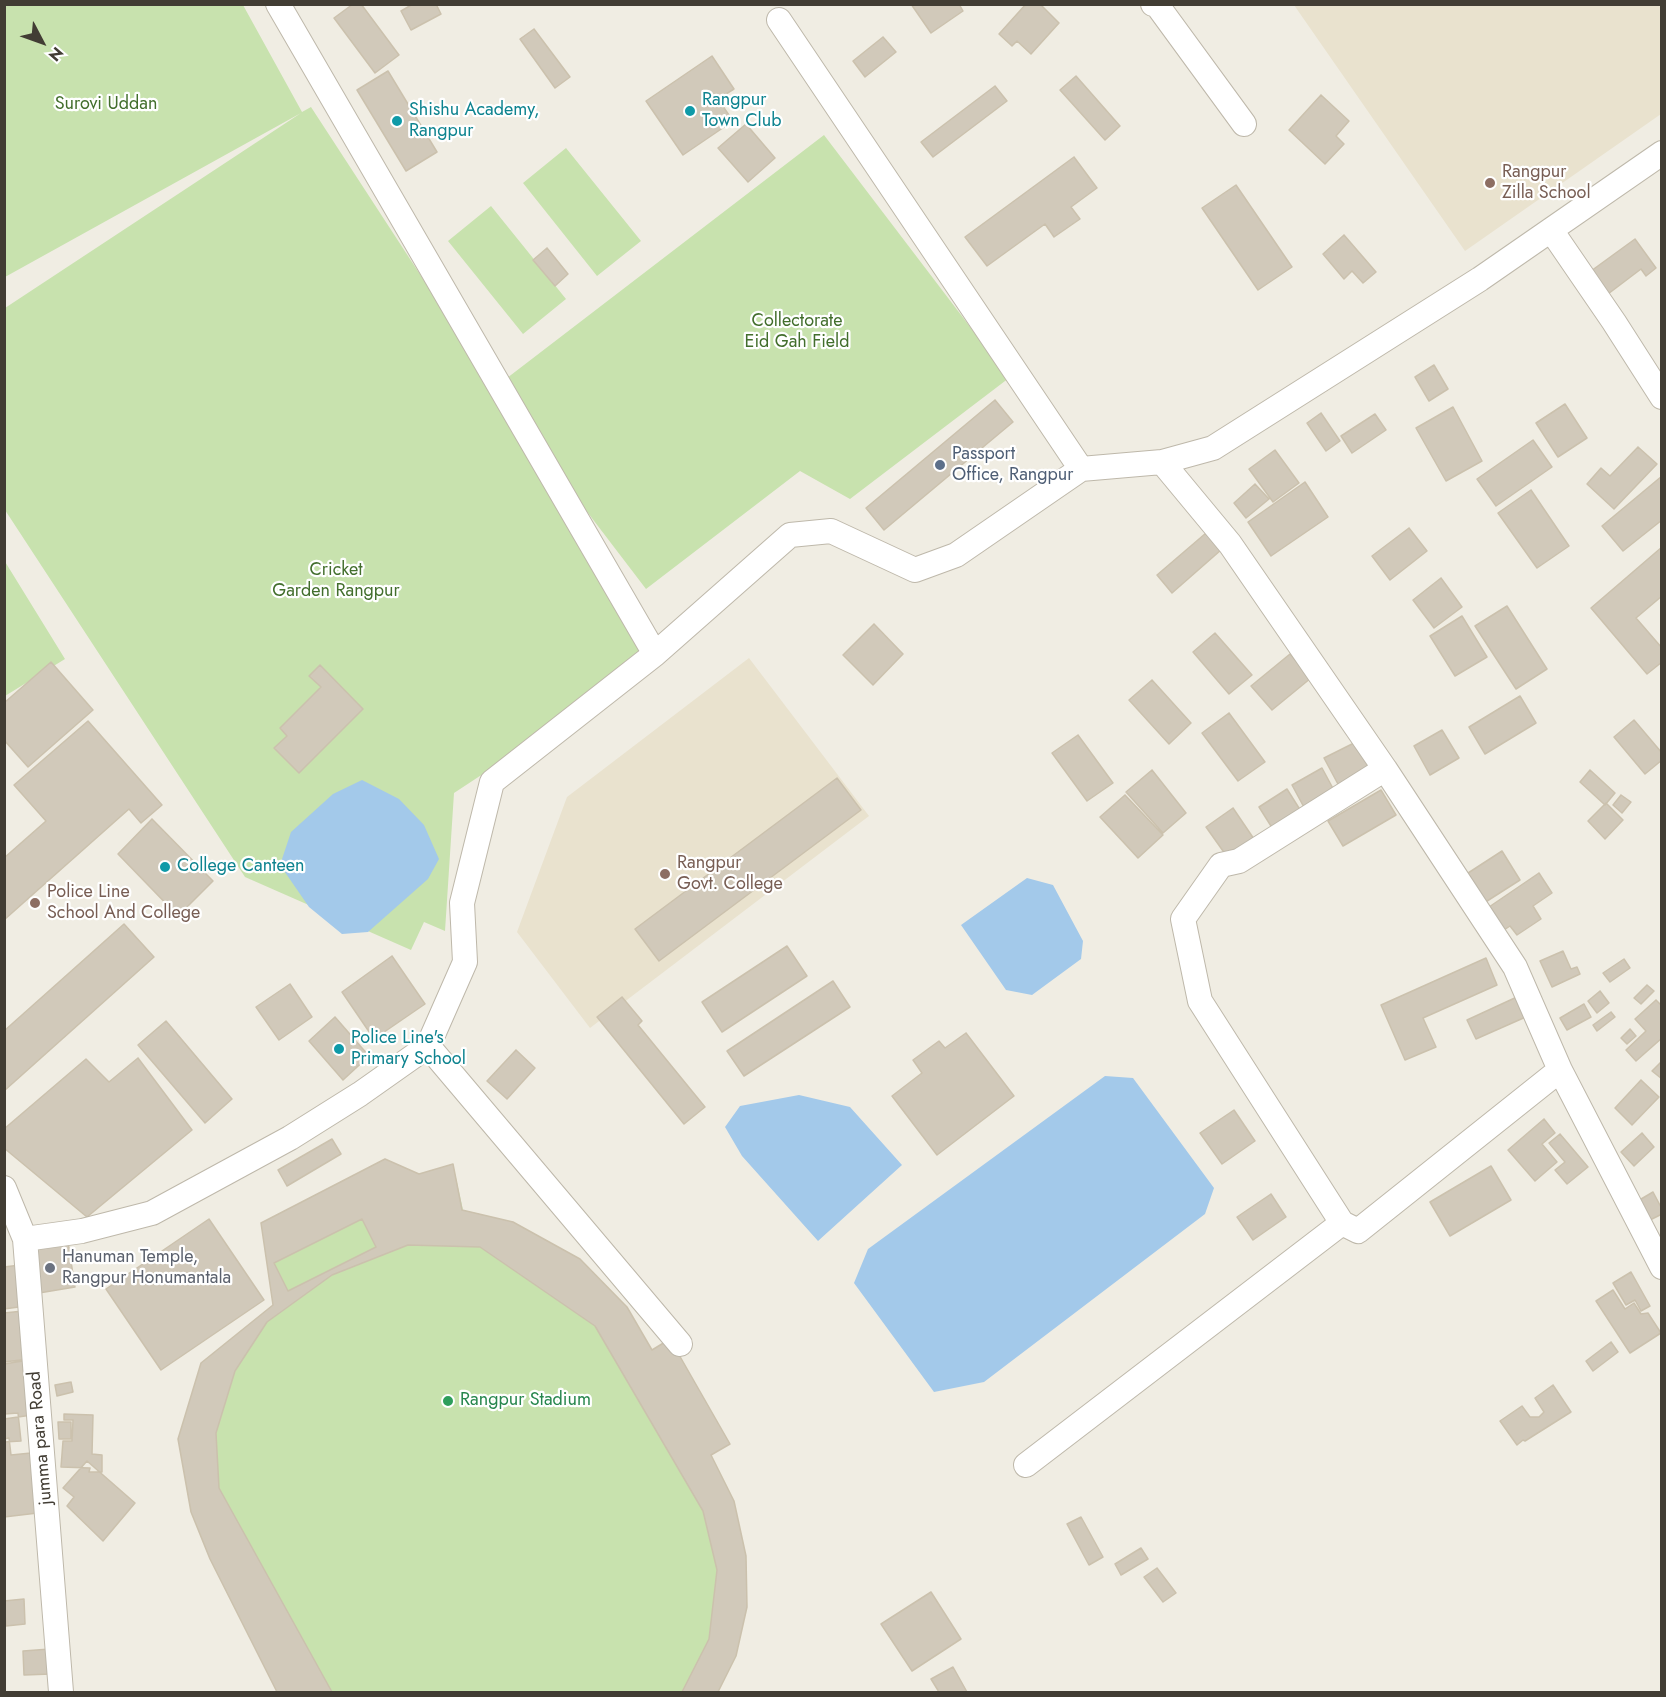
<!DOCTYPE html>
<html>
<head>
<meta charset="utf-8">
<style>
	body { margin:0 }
	#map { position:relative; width:1666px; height:1697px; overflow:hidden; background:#f0ede3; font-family:Jost,sans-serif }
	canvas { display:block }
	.frame { position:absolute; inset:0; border:6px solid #423d34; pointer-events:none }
	.north { position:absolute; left:12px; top:12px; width:60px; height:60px; -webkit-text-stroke:4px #fff; paint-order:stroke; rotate:131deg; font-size:16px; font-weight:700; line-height:24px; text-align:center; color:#423d34 }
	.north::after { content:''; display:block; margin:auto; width:21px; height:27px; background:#423d34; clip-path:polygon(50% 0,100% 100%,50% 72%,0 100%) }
</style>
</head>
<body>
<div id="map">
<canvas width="1666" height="1697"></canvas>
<div class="frame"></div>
<div class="north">N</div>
</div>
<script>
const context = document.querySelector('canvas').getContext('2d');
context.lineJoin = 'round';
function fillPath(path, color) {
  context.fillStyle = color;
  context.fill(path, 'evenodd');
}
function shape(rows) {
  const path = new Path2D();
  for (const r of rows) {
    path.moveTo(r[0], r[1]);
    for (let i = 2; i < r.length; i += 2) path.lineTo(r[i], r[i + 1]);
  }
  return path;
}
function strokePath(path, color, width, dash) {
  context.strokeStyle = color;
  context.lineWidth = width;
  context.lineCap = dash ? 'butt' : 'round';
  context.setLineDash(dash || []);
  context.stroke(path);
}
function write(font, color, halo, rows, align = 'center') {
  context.font = font + ' Jost,sans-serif';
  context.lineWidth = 4.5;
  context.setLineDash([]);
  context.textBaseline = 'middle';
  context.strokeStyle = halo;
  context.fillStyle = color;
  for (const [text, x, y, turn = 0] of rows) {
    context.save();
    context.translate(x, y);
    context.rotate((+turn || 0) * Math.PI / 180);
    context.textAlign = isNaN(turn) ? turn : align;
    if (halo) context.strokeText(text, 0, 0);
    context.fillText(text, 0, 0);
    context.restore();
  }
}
fillPath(shape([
	[1294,5,1661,5,1661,114,1465,251],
	[749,658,869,816,590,1028,517,932,567,797]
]), '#e9e2ce');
fillPath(shape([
	[5,5,243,5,302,112,311,107,494,388,824,135,1009,378,850,499,800,471,646,589,514,416,667,653,454,793,445,931,424,922,411,950,245,877,5,510,5,308,301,113,5,277],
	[566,148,641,241,597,276,523,183],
	[491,206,566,299,523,334,448,241],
	[4,560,65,659,5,696,4,696],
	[385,1159,419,1174,453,1164,463,1210,513,1222,580,1259,627,1307,652,1350,670,1339,730,1444,711,1455,734,1501,736,1656,718,1692,277,1692,210,1559,191,1512,178,1439,201,1363,273,1305,261,1223]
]), '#c8e2ae');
fillPath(shape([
	[362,780,399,799,424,825,439,859,428,879,368,932,342,934,309,907,280,865,291,832,333,794],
	[1027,878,1053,885,1083,941,1081,959,1032,995,1006,990,961,925],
	[1105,1076,1133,1078,1214,1188,1205,1214,984,1382,934,1392,854,1283,868,1249],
	[799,1095,850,1107,902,1165,818,1241,742,1156,725,1127,740,1106]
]), '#a3c9ea');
const building = shape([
	[353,4,361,4,399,55,375,73,334,18,353,4],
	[413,4,436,4,441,14,411,30,401,11,413,4],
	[911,4,959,4,963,11,931,33,911,4],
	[1026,4,1040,4,1059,23,1031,54,1017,41,1012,46,999,34,1026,4],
	[534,29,570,77,555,88,520,39,534,29],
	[883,37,896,52,865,77,853,61,883,37],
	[712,56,734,89,718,99,733,121,683,155,646,101,712,56],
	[388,71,437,152,406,171,357,90,388,71],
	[1076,76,1120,126,1105,140,1060,90,1076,76],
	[995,86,1007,101,933,157,921,142,995,86],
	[1321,95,1349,121,1336,136,1344,144,1325,164,1289,130,1321,95],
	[746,124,775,158,748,182,718,148,746,124],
	[1074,157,1097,188,1071,207,1080,219,1054,237,1045,224,987,266,965,237,1074,157],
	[1236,185,1292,267,1258,290,1202,208,1236,185],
	[1344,235,1376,272,1363,283,1352,271,1344,279,1323,254,1344,235],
	[1635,239,1656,268,1646,276,1641,269,1608,294,1591,271,1635,239],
	[547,248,568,274,555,286,533,260,547,248],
	[1434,365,1448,389,1429,401,1415,377,1434,365],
	[995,400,1013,422,884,530,866,508,995,400],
	[1565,404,1587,438,1558,457,1536,423,1565,404],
	[1453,407,1482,461,1446,481,1416,428,1453,407],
	[1321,413,1340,441,1326,451,1307,423,1321,413],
	[1375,414,1386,430,1352,453,1341,436,1375,414],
	[1533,440,1552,467,1496,506,1477,479,1533,440],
	[1638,447,1657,464,1614,509,1587,484,1601,468,1610,476,1638,447],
	[1275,450,1299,483,1273,502,1249,469,1275,450],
	[1662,476,1662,520,1623,551,1602,526,1662,476],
	[1305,482,1328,517,1271,556,1248,522,1305,482],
	[1255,484,1269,499,1246,518,1234,503,1255,484],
	[1531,490,1569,546,1537,568,1498,513,1531,490],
	[1409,528,1427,551,1390,580,1372,556,1409,528],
	[1206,533,1221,550,1172,593,1157,575,1206,533],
	[1662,547,1662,596,1636,618,1662,648,1662,662,1647,674,1591,608,1662,547],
	[1441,578,1462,607,1434,628,1413,600,1441,578],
	[1507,606,1547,669,1516,689,1475,626,1507,606],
	[1462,616,1487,657,1455,676,1430,636,1462,616],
	[874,624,903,654,873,685,843,655,874,624],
	[1215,633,1252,675,1229,694,1193,652,1215,633],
	[1290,654,1311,678,1272,710,1251,686,1290,654],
	[51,662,93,710,28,767,4,740,4,703,51,662],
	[320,665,363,709,299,773,274,748,287,736,280,728,321,687,309,676,320,665],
	[1152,680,1191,723,1169,744,1129,700,1152,680],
	[1520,696,1536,723,1485,754,1469,727,1520,696],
	[1229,713,1265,762,1238,781,1202,733,1229,713],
	[1634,720,1662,753,1662,760,1645,774,1614,737,1634,720],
	[88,721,162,805,141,823,129,809,4,920,4,858,46,821,14,785,88,721],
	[1442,730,1459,758,1430,775,1414,746,1442,730],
	[1078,735,1113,783,1087,801,1052,753,1078,735],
	[1358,741,1372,769,1339,786,1324,758,1358,741],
	[1322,768,1336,794,1306,811,1292,785,1322,768],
	[1152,770,1186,813,1163,833,1126,792,1152,770],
	[1590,770,1615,793,1605,805,1580,782,1590,770],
	[837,778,861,810,659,961,635,929,837,778],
	[1287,789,1304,816,1276,834,1259,807,1287,789],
	[1381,790,1396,815,1343,846,1328,821,1381,790],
	[1125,795,1163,835,1138,858,1100,817,1125,795],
	[1621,795,1631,802,1622,813,1613,805,1621,795],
	[1606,803,1623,820,1605,839,1588,821,1606,803],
	[1233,808,1254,839,1228,858,1206,827,1233,808],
	[152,819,213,881,178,916,118,854,152,819],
	[1502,851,1520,880,1484,903,1465,875,1502,851],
	[1539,873,1552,893,1533,906,1541,919,1517,935,1510,926,1504,930,1489,907,1539,873],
	[124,924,154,957,4,1091,4,1031,124,924],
	[787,946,807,976,722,1032,702,1002,787,946],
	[1563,951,1571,969,1577,967,1580,974,1552,987,1540,961,1563,951],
	[392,956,425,1004,374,1039,342,992,392,956],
	[1486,958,1497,985,1423,1018,1436,1047,1405,1060,1381,1005,1486,958],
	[1624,959,1630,968,1610,982,1603,973,1624,959],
	[833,981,850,1007,744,1076,727,1051,833,981],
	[290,984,312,1017,279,1040,256,1007,290,984],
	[1647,985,1654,991,1641,1004,1634,998,1647,985],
	[1600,991,1609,1003,1597,1013,1588,1001,1600,991],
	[1519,996,1528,1016,1476,1039,1467,1020,1519,996],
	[622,997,642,1021,638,1025,705,1107,684,1124,597,1017,622,997],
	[1656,1000,1662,1006,1662,1038,1636,1061,1626,1050,1646,1031,1635,1019,1656,1000],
	[1584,1004,1591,1017,1567,1030,1560,1018,1584,1004],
	[1611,1012,1615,1017,1597,1031,1593,1025,1611,1012],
	[335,1017,369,1056,343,1080,309,1041,335,1017],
	[166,1021,232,1099,205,1123,138,1045,166,1021],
	[1630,1029,1636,1036,1627,1044,1621,1038,1630,1029],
	[966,1033,1014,1096,937,1155,892,1096,922,1073,913,1060,939,1041,945,1048,966,1033],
	[516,1050,535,1068,507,1099,487,1081,516,1050],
	[138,1058,192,1130,87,1217,4,1148,4,1129,86,1059,109,1082,138,1058],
	[1662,1061,1662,1079,1652,1071,1662,1061],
	[1641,1080,1659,1097,1632,1125,1615,1108,1641,1080],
	[1234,1110,1255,1141,1222,1164,1200,1133,1234,1110],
	[1544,1119,1555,1133,1542,1144,1557,1162,1535,1181,1508,1150,1544,1119],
	[1642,1133,1654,1147,1634,1166,1621,1152,1642,1133],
	[1560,1134,1588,1167,1567,1184,1555,1170,1565,1162,1549,1143,1560,1134],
	[332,1139,341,1154,287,1186,278,1170,332,1139],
	[385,1159,419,1174,453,1164,462,1210,513,1222,580,1259,627,1307,652,1350,670,1339,730,1444,711,1455,734,1501,746,1556,747,1607,736,1656,718,1692,682,1692,709,1639,717,1570,703,1511,595,1326,480,1247,408,1245,332,1275,267,1322,235,1371,216,1433,219,1488,332,1692,277,1692,210,1559,191,1512,178,1439,201,1363,273,1305,261,1223,385,1159],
	[1491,1166,1511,1200,1450,1236,1430,1202,1491,1166],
	[1653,1192,1662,1209,1662,1214,1646,1222,1636,1202,1653,1192],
	[1271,1194,1286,1217,1253,1240,1237,1217,1271,1194],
	[209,1219,264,1300,161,1370,106,1289,209,1219],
	[362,1219,376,1247,288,1291,274,1263,362,1219],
	[68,1242,75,1287,33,1294,26,1249,68,1242],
	[20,1265,26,1306,4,1309,4,1267,20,1265],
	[1631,1272,1650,1306,1641,1311,1635,1300,1626,1305,1613,1283,1631,1272],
	[1613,1290,1625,1309,1634,1303,1641,1314,1648,1313,1661,1333,1630,1353,1596,1301,1613,1290],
	[23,1311,29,1359,4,1362,4,1313,23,1311],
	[1611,1342,1618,1352,1593,1371,1586,1361,1611,1342],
	[29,1360,32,1415,4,1419,4,1364,29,1360],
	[71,1382,73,1392,57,1396,55,1385,71,1382],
	[1553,1385,1571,1412,1525,1441,1523,1440,1517,1445,1500,1421,1522,1406,1530,1417,1539,1417,1544,1412,1535,1398,1553,1385],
	[18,1413,21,1441,4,1442,4,1414,18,1413],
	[64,1414,93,1415,92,1454,102,1455,102,1472,89,1472,90,1468,61,1467,63,1441,72,1441,73,1420,64,1420,64,1414],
	[58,1422,71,1422,71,1439,59,1439,58,1422],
	[9,1438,11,1455,41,1452,46,1512,4,1517,4,1439,9,1438],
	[87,1461,135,1503,103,1541,67,1506,74,1497,63,1488,87,1461],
	[1081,1517,1103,1557,1089,1565,1067,1524,1081,1517],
	[1141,1548,1148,1559,1121,1575,1115,1564,1141,1548],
	[1157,1568,1176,1593,1163,1602,1144,1577,1157,1568],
	[931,1592,961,1639,912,1671,881,1624,931,1592],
	[24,1599,25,1624,6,1626,4,1601,24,1599],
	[50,1649,51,1674,24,1675,23,1651,50,1649],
	[953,1667,967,1692,939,1692,931,1679,953,1667]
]);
fillPath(building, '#d1c9ba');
strokePath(building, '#cbc1ad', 1.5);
const minor = shape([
	[278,4,655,654],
	[1153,4,1157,5,1244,124],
	[779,20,1081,469],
	[1551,230,1614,322,1662,397],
	[1162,462,1230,544,1385,769,1515,967,1560,1070,1662,1267],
	[428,1046,680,1344],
	[4,1188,25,1239,61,1692],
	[1342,1223,1358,1231,1560,1070],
	[25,1239,82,1231,152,1213,290,1138,360,1094,428,1046,465,962,462,903,492,782,655,654,790,535,831,531,915,570,956,555,1081,469,1162,462,1213,448,1480,279,1662,153],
	[1026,1465,1342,1223,1200,1001,1183,919,1221,865,1239,861,1385,769]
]);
strokePath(minor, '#beb8aa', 26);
strokePath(minor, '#fff', 24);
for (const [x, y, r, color] of [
	[690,111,6,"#0f9aa8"],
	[397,121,6,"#0f9aa8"],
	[1490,183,6,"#8d6e63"],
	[940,465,6,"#5c6f8a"],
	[165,867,6,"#0f9aa8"],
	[665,874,6,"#8d6e63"],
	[35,903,6,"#8d6e63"],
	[339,1049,6,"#0f9aa8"],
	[50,1268,6,"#6b7280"],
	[448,1401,6,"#2e9e5b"]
]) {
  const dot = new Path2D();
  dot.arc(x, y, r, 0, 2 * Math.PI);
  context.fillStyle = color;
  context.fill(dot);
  strokePath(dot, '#fff', 2);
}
write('18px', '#0d838f', '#fff', [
	["Rangpur",702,101],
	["Town Club",702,122],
	["Shishu Academy,",409,111],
	["Rangpur",409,132],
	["College Canteen",177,867],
	["Police Line's",351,1039],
	["Primary School",351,1060]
], 'left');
write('18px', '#426e2c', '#fff', [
	["Surovi Uddan",106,105],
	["Collectorate",797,322],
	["Eid Gah Field",797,343],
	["Cricket",336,571],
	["Garden Rangpur",336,592]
]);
write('18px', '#785e54', '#fff', [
	["Rangpur",1502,173],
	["Zilla School",1502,194],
	["Rangpur",677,864],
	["Govt. College",677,885],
	["Police Line",47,893],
	["School And College",47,914]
], 'left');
write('18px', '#4e5e75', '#fff', [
	["Passport",952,455],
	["Office, Rangpur",952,476]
], 'left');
write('18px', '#5b616d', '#fff', [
	["Hanuman Temple,",62,1258],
	["Rangpur Honumantala",62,1279]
], 'left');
write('18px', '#27864d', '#fff', [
	["Rangpur Stadium",460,1401]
], 'left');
write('18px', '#423d34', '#fff', [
	["jumma para Road",41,1438,-95]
]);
</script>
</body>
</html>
